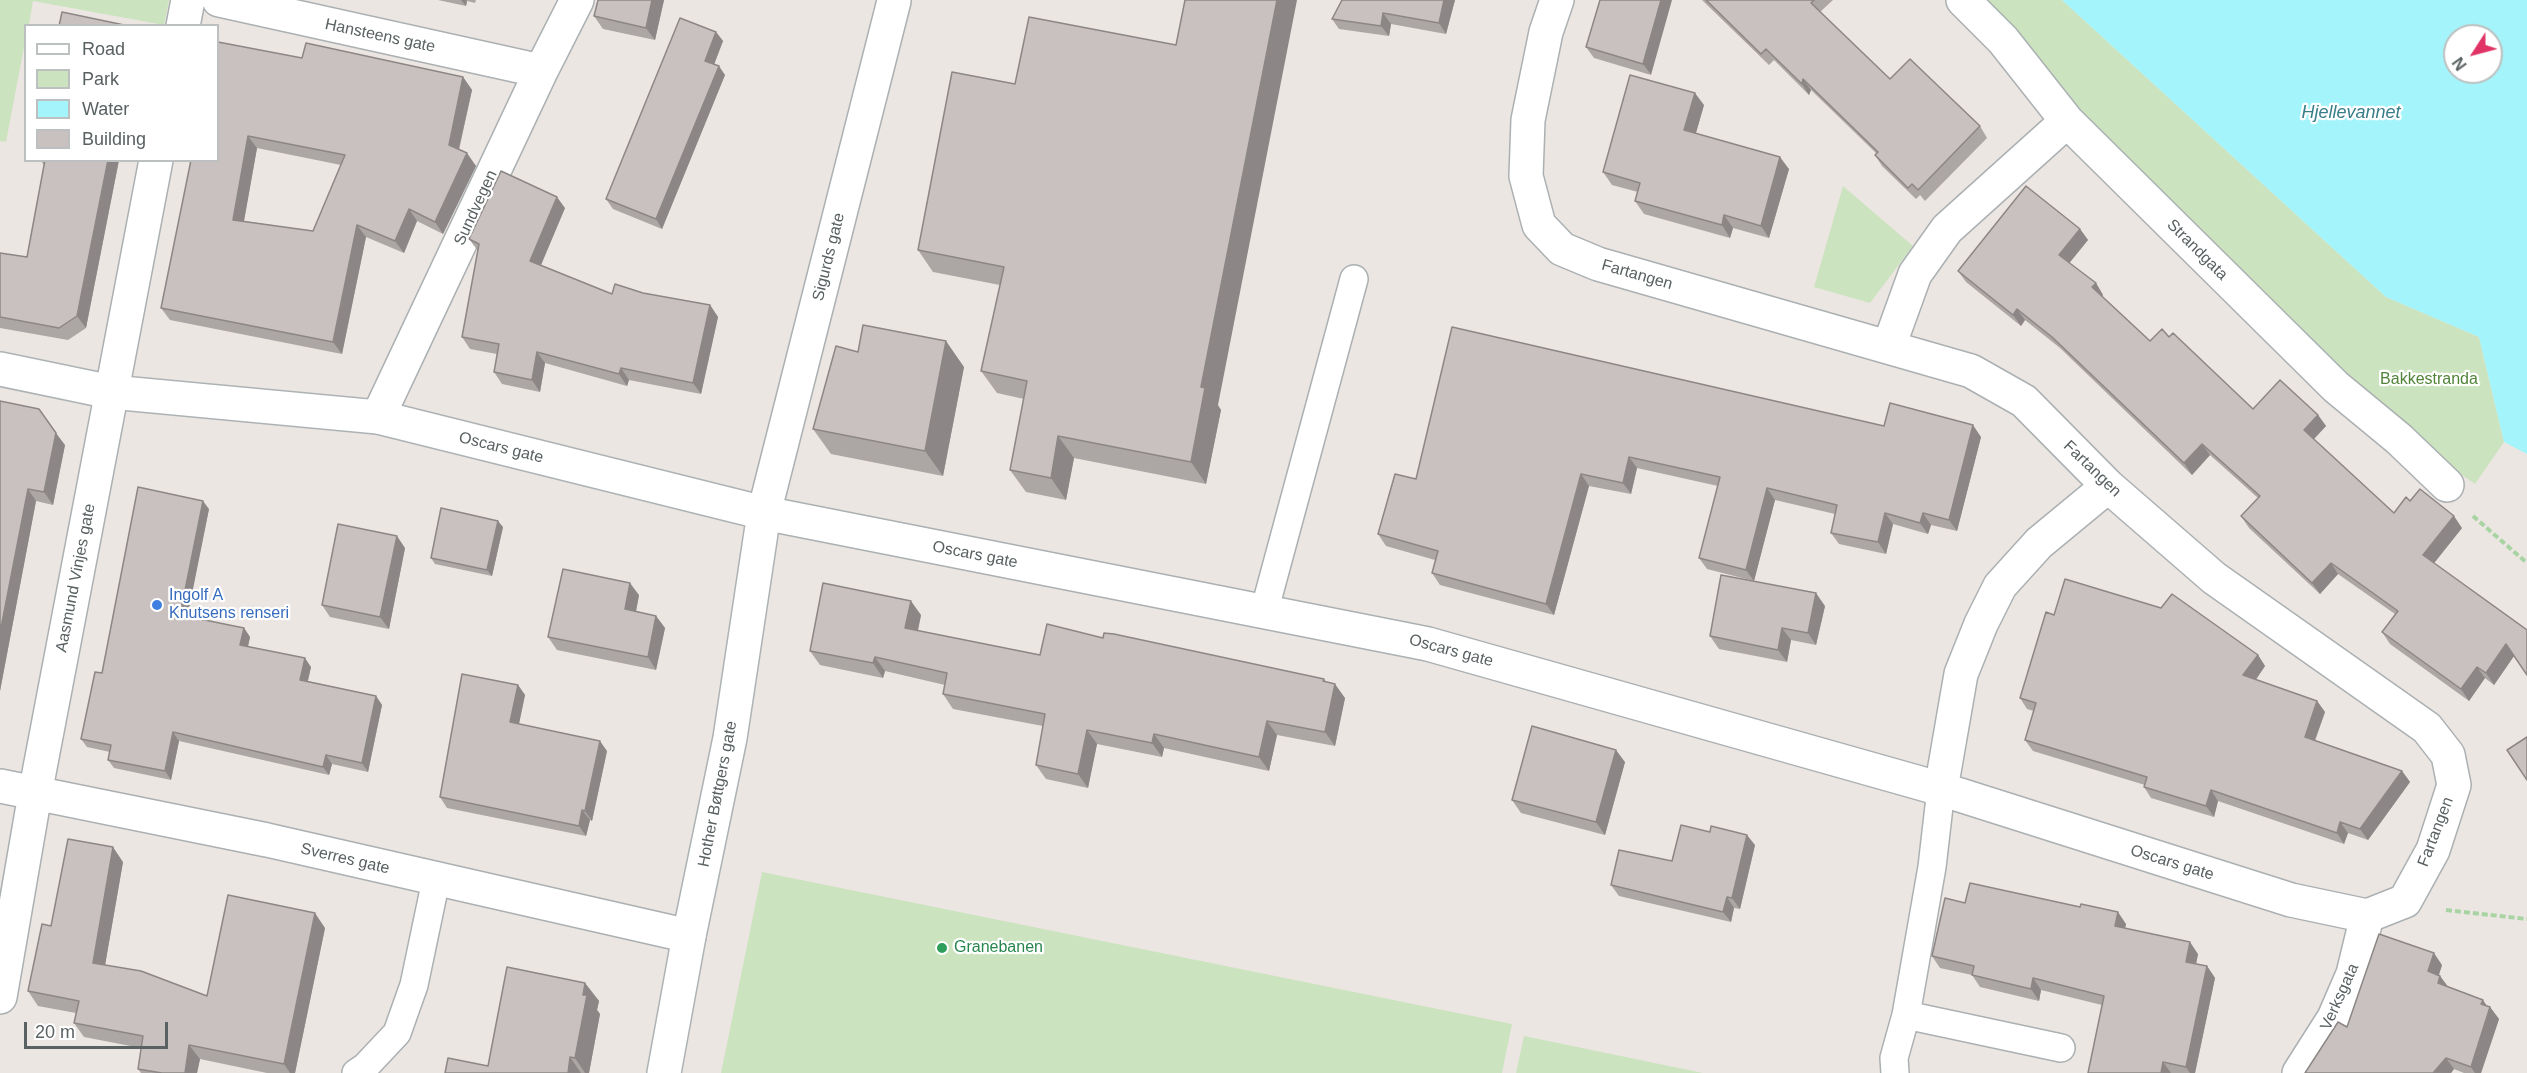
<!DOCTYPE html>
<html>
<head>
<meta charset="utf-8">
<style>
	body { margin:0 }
	#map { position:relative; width:2527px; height:1073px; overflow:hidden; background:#ece6e2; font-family:Helvetica,sans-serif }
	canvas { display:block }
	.legend { position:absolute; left:24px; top:24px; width:195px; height:138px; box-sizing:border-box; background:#fff; border:2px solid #bdc0c0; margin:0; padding:8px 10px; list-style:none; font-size:18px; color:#5a6162 }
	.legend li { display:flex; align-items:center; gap:12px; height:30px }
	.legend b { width:30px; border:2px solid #bdc0c0 }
	.north { position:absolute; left:2443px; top:24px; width:60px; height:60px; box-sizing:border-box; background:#fff; border:2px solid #bdc0c0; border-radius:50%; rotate:234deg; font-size:16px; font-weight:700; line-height:24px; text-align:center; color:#5a6162 }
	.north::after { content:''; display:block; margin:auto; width:21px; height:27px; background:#e03466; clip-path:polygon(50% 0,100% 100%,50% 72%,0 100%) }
	.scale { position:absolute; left:24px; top:1022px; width:144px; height:27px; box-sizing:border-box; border:3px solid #5a6162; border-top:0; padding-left:8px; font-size:18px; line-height:21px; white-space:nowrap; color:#5a6162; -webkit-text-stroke:4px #fff; paint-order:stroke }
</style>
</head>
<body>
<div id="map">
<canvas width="2527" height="1073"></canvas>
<ul class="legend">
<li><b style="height:8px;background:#fff"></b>Road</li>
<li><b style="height:16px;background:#cce3bf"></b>Park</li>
<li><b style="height:16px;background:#a4f5fb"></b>Water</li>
<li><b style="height:16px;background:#c8c1bf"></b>Building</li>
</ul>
<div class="north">N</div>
<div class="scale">20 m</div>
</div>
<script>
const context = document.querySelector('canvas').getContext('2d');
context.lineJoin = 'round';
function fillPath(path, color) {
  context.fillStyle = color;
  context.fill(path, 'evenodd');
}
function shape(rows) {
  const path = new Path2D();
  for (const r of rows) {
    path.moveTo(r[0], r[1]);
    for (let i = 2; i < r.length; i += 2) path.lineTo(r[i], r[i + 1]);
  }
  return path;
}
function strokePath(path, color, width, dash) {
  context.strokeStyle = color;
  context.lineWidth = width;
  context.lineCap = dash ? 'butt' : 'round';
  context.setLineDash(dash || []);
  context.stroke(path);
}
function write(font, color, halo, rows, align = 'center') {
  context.font = font + ' Helvetica,sans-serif';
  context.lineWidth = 4.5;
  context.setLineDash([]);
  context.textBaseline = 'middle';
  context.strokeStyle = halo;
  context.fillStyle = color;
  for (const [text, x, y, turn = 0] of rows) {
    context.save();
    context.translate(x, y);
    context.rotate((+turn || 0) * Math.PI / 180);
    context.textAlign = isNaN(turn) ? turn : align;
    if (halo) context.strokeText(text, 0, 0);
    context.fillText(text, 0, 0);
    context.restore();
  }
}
fillPath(shape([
	[0,0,169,0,164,25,33,1,29,25,26,26,25,42,6,142,0,141],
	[1964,0,2062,0,2386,297,2479,337,2504,442,2475,484,2336,387],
	[1843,186,1913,246,1870,303,1814,287],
	[762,872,1512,1024,1502,1073,721,1073],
	[1524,1036,1703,1073,1516,1073]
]), '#cce3bf');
fillPath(shape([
	[2062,0,2527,0,2527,454,2504,442,2479,337,2386,297],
	[2455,36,2491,36,2491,72,2455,72]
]), '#a4f5fb');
const lane = shape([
	[1264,612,1354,279],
	[1906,1015,2061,1048],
	[356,1073,365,1067,397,1033,414,985,436,880],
	[1895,1073,1894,1058,1906,1015,1932,867,1941,789]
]);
const street = shape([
	[219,0,541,71],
	[1963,0,2003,40,2067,121,2336,387,2399,439,2447,485],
	[894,1,764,513,1428,644,1941,789,2291,900,2367,916,2405,901,2433,850,2454,785,2448,755,2427,728,2214,578,2108,486,2024,401,1971,371,1598,264,1562,249,1539,225,1526,176,1528,120,1546,32,1557,0],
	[183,26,188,0],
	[1889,346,1915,274,1947,229,2067,121],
	[378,417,541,71,577,0],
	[0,786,267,840,689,936],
	[1941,789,1961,674,1981,624,2000,586,2039,543,2108,486],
	[0,997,35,794,156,160],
	[2299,1073,2334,1018,2353,974,2367,916]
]);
const secondary = shape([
	[0,369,111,392,378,417,764,513,730,738,689,936,664,1073]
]);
strokePath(lane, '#abb0b2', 30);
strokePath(street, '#abb0b2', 36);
strokePath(secondary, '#adb3b5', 36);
strokePath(shape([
	[2473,516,2527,563],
	[2446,910,2527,919]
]), '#a8d4a3', 4, [6, 3]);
strokePath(lane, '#fff', 27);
strokePath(street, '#fff', 33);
strokePath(secondary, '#fff', 33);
fillPath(shape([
	[438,0,476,0,475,3,467,1,466,6],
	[664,0,655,40,603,29,594,16],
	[1342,0,1455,0,1446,34,1391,24,1389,36,1339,29,1332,19],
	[1600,0,1651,75,1594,58,1586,47],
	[1702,0,1833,0,1820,12,1890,79,1980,126,1987,138,1925,201,1920,195,1916,199,1882,166,1875,155,1876,153,1811,90,1809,95,1774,60,1769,65],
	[716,32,723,41,714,64,725,75,662,229,613,209,606,199],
	[302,58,463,77,472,90,459,150,476,166,443,234,417,221,404,253,366,237,342,354,170,320,161,308,185,195],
	[257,148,341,165,313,231,244,221],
	[952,72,1221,410,1206,484,1074,458,1066,500,1026,492,1010,470,1024,399,997,393,981,371,1000,285,933,272,918,250],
	[1704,105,1696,133,1789,169,1769,238,1733,228,1730,238,1644,214,1635,201,1638,192,1612,185,1603,172],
	[40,160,119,160,86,328,68,340,0,328,0,253,27,257,44,165],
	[565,208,541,265,612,294,643,293,710,305,718,317,701,394,629,380,627,386,545,363,540,392,502,384,494,372,497,354,470,349,462,337,478,251,469,239],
	[2080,229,2088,240,2069,263,2096,283,2103,295,2102,296,2150,341,2169,337,2253,409,2318,415,2326,426,2314,439,2394,513,2410,501,2462,528,2434,563,2514,656,2494,685,2485,678,2469,701,2390,644,2382,632,2395,614,2338,574,2320,594,2249,528,2241,516,2258,498,2210,455,2192,475,2060,348,2025,320,2021,326,1966,282,1958,271],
	[858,352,964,367,943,476,831,454,813,429],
	[0,401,65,445,53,505,36,501,0,691],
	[1884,426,1981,437,1957,531,1931,525,1928,534,1893,524,1886,554,1839,544,1831,533,1835,514,1775,500,1754,581,1707,569,1699,558,1718,486,1637,468,1631,494,1589,486,1554,615,1440,585,1432,573,1435,560,1386,546,1378,534,1416,479],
	[209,509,187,616,244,628,250,637,248,647,311,667,308,681,376,696,382,705,368,772,332,764,329,775,179,741,171,780,114,768,108,760,110,752,87,747,81,739,102,673],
	[503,527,492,576,435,564,431,558],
	[405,548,389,629,330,617,322,605],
	[639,595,636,611,656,616,665,628,656,670,557,650,548,637],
	[1825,606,1816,645,1791,640,1787,662,1719,649,1710,636],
	[921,615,918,631,1040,655,1103,638,1325,682,1345,698,1335,746,1277,735,1269,771,1164,748,1162,757,1097,744,1088,788,1046,779,1036,765,1043,726,953,709,943,694,945,685,885,671,883,678,820,665,810,651],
	[2054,615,2258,655,2265,666,2256,680,2317,701,2325,712,2315,741,2402,771,2410,782,2368,840,2348,833,2344,844,2218,801,2214,817,2151,798,2144,787,2145,785,2033,751,2025,740,2034,711,2027,709,2020,698],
	[518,685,525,695,519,724,607,751,592,821,590,820,586,836,447,808,440,797],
	[1625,762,1605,835,1521,813,1512,800],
	[1755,845,1740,909,1734,908,1731,922,1619,896,1611,885,1672,861],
	[123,862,105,965,207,996,325,928,295,1073,267,1073,200,1059,197,1073,141,1073,138,1069,141,1048,84,1037,74,1023,76,1013,38,1006,28,991,51,926],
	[1965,903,2126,924,2125,928,2198,954,2196,964,2207,966,2215,978,2195,1073,2088,1073,2102,1005,2041,990,2039,1001,1980,987,1972,975,1940,968,1932,956],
	[2442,965,2439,975,2440,976,2448,987,2483,1000,2487,1006,2490,1007,2499,1019,2481,1073,2464,1073,2454,1069,2451,1073,2305,1073,2347,1027],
	[585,983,599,1001,597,1010,600,1014,589,1073,445,1073,488,1066]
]), '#aca6a4');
fillPath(shape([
	[461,0,466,0,467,1,466,6],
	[652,0,664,0,655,40,646,28],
	[1277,0,1297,0,1218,405,1221,410,1206,484,1191,462,1201,387],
	[1444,0,1455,0,1446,34,1439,23],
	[1661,0,1672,0,1651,75,1643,64],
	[1383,13,1391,24,1389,36,1381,26],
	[716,32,723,41,712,70,705,61],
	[719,66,725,75,662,229,656,219],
	[463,77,472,90,457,157,449,145],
	[1803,79,1811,90,1809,95,1802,84],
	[1695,93,1704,105,1693,143,1684,130],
	[248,136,257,148,242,232,233,220],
	[467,153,476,166,443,234,435,222],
	[1780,157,1789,169,1769,238,1761,226],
	[108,160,119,160,86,328,77,316],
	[557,197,565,208,538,272,530,261],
	[409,209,417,221,404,253,395,241],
	[1724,215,1733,228,1730,238,1722,225],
	[357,225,366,237,342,354,333,342],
	[2080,229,2088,240,2067,266,2059,255],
	[2096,283,2103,295,2100,299,2092,287],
	[710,305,718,317,701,394,693,383],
	[2017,309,2025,320,2021,326,2013,315],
	[946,341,964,367,943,476,925,451],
	[537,352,545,363,540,392,532,380],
	[621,368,629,380,627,386,619,374],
	[2318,415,2326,426,2312,441,2304,430],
	[1973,425,1981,437,1957,531,1949,520],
	[56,433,65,445,53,505,44,492],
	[1058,436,1074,458,1066,500,1051,478],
	[2202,444,2210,455,2192,475,2184,463],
	[1629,457,1637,468,1631,494,1623,483],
	[1581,474,1589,486,1554,615,1546,604],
	[1767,488,1775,500,1754,581,1746,570],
	[28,489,36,501,0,691,0,633],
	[203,501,209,509,186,624,180,615],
	[1885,513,1893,524,1886,554,1878,542],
	[1923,513,1931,525,1928,534,1920,523],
	[2454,516,2462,528,2431,567,2423,555],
	[498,521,503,527,492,576,487,570],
	[397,536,405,548,389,629,380,617],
	[2331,563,2338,574,2320,594,2312,583],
	[630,583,639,595,634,622,625,609],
	[1816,593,1825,606,1816,645,1808,633],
	[911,601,921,615,915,643,905,628],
	[656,616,665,628,656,670,648,657],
	[244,628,250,637,246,654,240,645],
	[1782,628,1791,640,1787,662,1778,650],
	[2506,644,2514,656,2494,685,2486,673],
	[2258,655,2265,666,2251,686,2243,675],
	[875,657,885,671,883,678,873,663],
	[305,658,311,667,306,688,300,680],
	[2477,667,2485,678,2469,701,2461,689],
	[1324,679,1333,693,1335,684,1345,698,1335,746,1325,732],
	[518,685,525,695,517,733,510,722],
	[376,696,382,705,368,772,362,763],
	[2317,701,2325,712,2312,748,2305,737],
	[1267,721,1277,735,1269,771,1259,757],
	[1087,730,1097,744,1088,788,1078,774],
	[173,732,179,741,171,780,165,771],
	[1154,734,1164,748,1162,757,1152,743],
	[600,741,607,751,592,821,585,811],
	[1616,750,1625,762,1605,835,1596,822],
	[326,755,332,764,329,775,323,767],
	[2402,771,2410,782,2368,840,2360,829],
	[2211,790,2218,801,2214,817,2206,806],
	[582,810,590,820,586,836,579,826],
	[2340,822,2348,833,2344,844,2337,833],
	[1747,835,1755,845,1740,909,1732,898],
	[113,847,123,862,103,977,93,963],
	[1727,897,1734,908,1731,922,1723,912],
	[2118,912,2126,924,2123,938,2115,926],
	[315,913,325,928,295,1073,290,1073,284,1064],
	[2190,942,2198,954,2194,974,2186,962],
	[2434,953,2442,965,2436,983,2428,971],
	[2207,966,2215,978,2195,1073,2190,1073,2186,1067],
	[2440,976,2449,988,2438,983],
	[2033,978,2041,990,2039,1001,2031,989],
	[585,983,599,1001,597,1010,600,1014,589,1073,585,1073,575,1058],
	[2483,1000,2489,1010,2490,1007,2499,1019,2481,1073,2475,1073,2471,1067],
	[189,1045,200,1059,197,1073,185,1073],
	[570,1057,581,1073,568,1073],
	[2446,1058,2454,1069,2451,1073,2433,1073],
	[2163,1062,2171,1073,2161,1073]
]), '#8c8786');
const building = shape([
	[598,0,652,0,646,28,594,16,598,0],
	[1185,0,1277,0,1201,387,1205,388,1191,462,1058,436,1051,478,1010,470,1027,381,981,371,1004,267,918,250,952,72,1015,84,1029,17,1176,45,1185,0],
	[1342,0,1444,0,1439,23,1383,13,1381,26,1332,19,1342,0],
	[1600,0,1661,0,1643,64,1586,47,1600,0],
	[1706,0,1814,0,1811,3,1890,79,1910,59,1980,126,1918,190,1912,184,1908,188,1875,155,1878,152,1803,79,1802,84,1766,49,1761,54,1706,0],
	[62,12,129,26,59,26,62,12],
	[680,18,716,32,705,61,719,66,656,219,606,199,680,18],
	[218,42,302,58,306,43,463,77,449,145,467,153,435,222,409,209,395,241,357,225,333,342,161,308,191,160,218,160,218,42],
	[248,136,345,155,313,231,233,220,248,136],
	[1630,75,1695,93,1684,130,1780,157,1761,226,1724,215,1722,225,1635,201,1640,183,1603,172,1630,75],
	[45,160,108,160,77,316,59,328,0,317,0,253,27,257,45,160],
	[501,171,557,197,530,261,612,294,615,284,643,293,710,305,693,383,621,368,619,374,537,352,532,380,494,372,499,344,462,337,479,244,469,239,501,171],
	[2026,186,2080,229,2059,255,2096,283,2092,287,2150,341,2162,329,2169,337,2173,333,2253,409,2280,380,2318,415,2304,430,2394,513,2406,497,2410,501,2420,489,2454,516,2423,555,2527,630,2527,675,2506,644,2486,673,2477,667,2461,689,2382,632,2398,611,2331,563,2312,583,2241,516,2260,496,2202,444,2184,463,2052,337,2017,309,2013,315,1958,271,2026,186],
	[863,325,946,341,925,451,813,429,836,346,858,352,863,325],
	[1452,327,1884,426,1890,403,1973,425,1949,520,1923,513,1920,523,1885,513,1878,542,1831,533,1837,505,1767,488,1746,570,1699,558,1720,477,1629,457,1623,483,1581,474,1546,604,1432,573,1438,551,1378,534,1395,474,1416,479,1452,327],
	[0,401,39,409,56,433,44,492,28,489,0,633,0,401],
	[138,487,203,501,180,615,244,628,240,645,305,658,300,680,376,696,362,763,326,755,323,767,173,732,165,771,108,760,111,745,81,739,95,672,102,673,138,487],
	[441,508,498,521,487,570,431,558,441,508],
	[338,524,397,536,380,617,322,605,338,524],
	[563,569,630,583,625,609,656,616,648,657,548,637,563,569],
	[1721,575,1816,593,1808,633,1782,628,1778,650,1710,636,1721,575],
	[2065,579,2161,608,2172,594,2258,655,2243,675,2317,701,2305,737,2402,771,2360,829,2340,822,2337,833,2211,790,2206,806,2144,787,2147,777,2025,740,2036,703,2020,698,2046,612,2054,615,2065,579],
	[823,583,911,601,905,628,1040,655,1047,624,1103,638,1104,633,1114,634,1324,679,1323,681,1335,684,1325,732,1267,721,1259,757,1154,734,1152,743,1087,730,1078,774,1036,765,1045,714,943,694,947,673,875,657,873,663,810,651,823,583],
	[462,674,518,685,510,722,600,741,585,811,582,810,579,826,440,797,462,674],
	[1532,726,1616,750,1596,822,1512,800,1532,726],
	[2527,737,2527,780,2507,750,2527,737],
	[1681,825,1710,832,1711,826,1747,835,1732,898,1727,897,1723,912,1611,885,1619,850,1672,861,1681,825],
	[68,839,113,847,93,963,141,971,207,996,228,895,315,913,284,1064,189,1045,185,1073,162,1073,138,1069,143,1036,74,1023,79,1001,28,991,42,924,51,926,68,839],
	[1970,883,2080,907,2081,904,2118,912,2115,926,2190,942,2186,962,2207,966,2186,1067,2163,1062,2161,1073,2088,1073,2104,996,2033,978,2031,989,1972,975,1974,966,1932,956,1945,898,1965,903,1970,883],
	[2379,934,2434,953,2428,971,2440,976,2438,983,2483,1000,2481,1004,2490,1007,2471,1067,2446,1058,2433,1073,2305,1073,2338,1022,2347,1027,2379,934],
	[507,967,585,983,583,995,587,995,575,1058,570,1057,568,1073,445,1073,448,1058,488,1066,507,967]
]);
fillPath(building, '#c8c1bf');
strokePath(building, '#8c8786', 1.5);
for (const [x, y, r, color] of [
	[157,605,6,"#3f7fe0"],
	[942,948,6,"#2e9e5b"]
]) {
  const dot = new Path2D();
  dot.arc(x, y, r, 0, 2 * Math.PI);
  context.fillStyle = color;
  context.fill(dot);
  strokePath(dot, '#fff', 2);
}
write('16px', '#5a6162', '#fff', [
	["Hansteens gate",380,36,12],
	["Sundvegen",476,208,-65],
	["Strandgata",2197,250,45],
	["Sigurds gate",829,257,-76],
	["Fartangen",1637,275,16],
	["Oscars gate",501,448,14],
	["Fartangen",2092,469,44],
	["Oscars gate",975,555,11],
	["Aasmund Vinjes gate",76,578,-79],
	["Oscars gate",1451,651,15],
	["Hother Bøttgers gate",718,794,-79],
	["Fartangen",2436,832,-69],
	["Sverres gate",345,859,13],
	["Oscars gate",2172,863,17],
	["Verksgata",2340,997,-66]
]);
write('16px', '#518339', '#fff', [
	["Bakkestranda",2429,380]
]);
write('16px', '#366cbe', '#fff', [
	["Ingolf A",169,596],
	["Knutsens renseri",169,614]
], 'left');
write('16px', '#27864d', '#fff', [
	["Granebanen",954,948]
], 'left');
write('italic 18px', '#387e89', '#fff', [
	["Hjellevannet",2351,113]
]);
</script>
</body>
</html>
